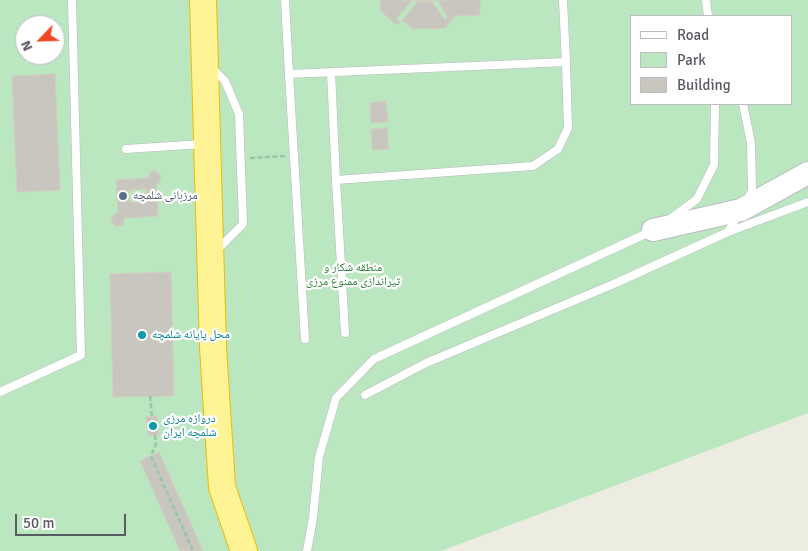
<!DOCTYPE html>
<html>
<head>
<meta charset="utf-8">
<style>
	body { margin:0 }
	#map { position:relative; width:808px; height:551px; overflow:hidden; background:#edece1; font-family:Signika,sans-serif }
	canvas { display:block }
	.legend { position:absolute; left:630px; top:15px; width:162px; height:90px; box-sizing:border-box; background:#fff; border:1px solid #bdbec1; margin:0; padding:6px 9px; list-style:none; font-size:15px; color:#595c63 }
	.legend li { display:flex; align-items:center; gap:10px; height:25px }
	.legend b { width:25px; border:1px solid #bdbec1 }
	.north { position:absolute; left:15px; top:15px; width:50px; height:50px; box-sizing:border-box; background:#fff; border:1px solid #bdbec1; border-radius:50%; rotate:246deg; font-size:14px; font-weight:700; line-height:20px; text-align:center; color:#595c63 }
	.north::after { content:''; display:block; margin:auto; width:18px; height:22px; background:#f14823; clip-path:polygon(50% 0,100% 100%,50% 72%,0 100%) }
	.scale { position:absolute; left:15px; top:514px; width:111px; height:22px; box-sizing:border-box; border:2px solid #595c63; border-top:0; padding-left:6px; font-size:15px; line-height:18px; white-space:nowrap; color:#595c63; -webkit-text-stroke:4px #fff; paint-order:stroke }
</style>
</head>
<body>
<div id="map">
<canvas width="808" height="551"></canvas>
<ul class="legend">
<li><b style="height:6px;background:#fff"></b>Road</li>
<li><b style="height:14px;background:#bbe7c0"></b>Park</li>
<li><b style="height:14px;background:#c8c6be"></b>Building</li>
</ul>
<div class="north">N</div>
<div class="scale">50 m</div>
</div>
<script>
const context = document.querySelector('canvas').getContext('2d');
context.lineJoin = 'round';
function fillPath(path, color) {
  context.fillStyle = color;
  context.fill(path, 'evenodd');
}
function shape(rows) {
  const path = new Path2D();
  for (const r of rows) {
    path.moveTo(r[0], r[1]);
    for (let i = 2; i < r.length; i += 2) path.lineTo(r[i], r[i + 1]);
  }
  return path;
}
function strokePath(path, color, width, dash) {
  context.strokeStyle = color;
  context.lineWidth = width;
  context.lineCap = dash ? 'butt' : 'round';
  context.setLineDash(dash || []);
  context.stroke(path);
}
function write(font, color, halo, rows, align = 'center') {
  context.font = font + ' Signika,"Noto Naskh Arabic",sans-serif';
  context.lineWidth = 4.5;
  context.setLineDash([]);
  context.textBaseline = 'middle';
  context.strokeStyle = halo;
  context.fillStyle = color;
  for (const [text, x, y, turn = 0] of rows) {
    context.save();
    context.translate(x, y);
    context.rotate((+turn || 0) * Math.PI / 180);
    context.textAlign = isNaN(turn) ? turn : align;
    if (halo) context.strokeText(text, 0, 0);
    context.fillText(text, 0, 0);
    context.restore();
  }
}
fillPath(shape([
	[0,0,808,0,808,413,441,551,0,551],
	[632,16,792,16,792,104,632,104],
	[25,25,55,25,55,55,25,55]
]), '#bbe7c0');
const building = shape([
	[380,0,480,0,480,15,455,16,445,28,413,29,403,21,396,25,381,11,380,0],
	[412,0,438,0,447,17,445,20,431,0,427,2,418,1,401,22,396,19,412,0],
	[55,74,60,190,17,192,12,76,55,74],
	[386,101,388,122,371,123,370,103,386,101],
	[387,128,389,149,372,150,371,129,387,128],
	[151,171,155,171,161,176,159,183,156,185,158,216,125,218,123,225,115,226,111,220,112,216,118,213,116,180,148,178,151,171],
	[146,189,148,202,130,203,129,190,146,189],
	[171,272,174,396,113,397,110,274,171,272],
	[157,416,159,435,149,436,146,417,157,416],
	[159,452,203,551,180,551,140,461,159,452]
]);
fillPath(building, '#c8c6be');
strokePath(building, '#d2cebf', 1);
const service = shape([
	[285,0,289,74,566,62,563,0],
	[706,0,708,16],
	[212,68,225,81,239,114,243,224,217,250],
	[331,72,336,180,533,166,558,149,568,128,566,62],
	[289,74,305,339],
	[743,104,751,143,752,191,748,198],
	[126,149,203,144],
	[336,180,345,333],
	[670,219,697,199,714,165,715,104],
	[728,232,808,202],
	[0,392,81,355,72,0],
	[365,395,426,363,616,283,728,232,738,215],
	[307,551,313,518,319,457,336,398,374,359,652,231]
]);
const secondary = shape([
	[653,230,741,210,808,173]
]);
const trunk = shape([
	[203,0,213,347,222,487,244,551]
]);
strokePath(service, '#b9bac1', 9);
strokePath(secondary, '#babcc3', 24);
strokePath(trunk, '#eebc00', 28);
strokePath(shape([
	[250,158,285,156],
	[150,396,152,416],
	[155,435,156,444,151,456,193,551]
]), '#94c8a8', 2.5, [5, 2.5]);
strokePath(service, '#fff', 8);
strokePath(secondary, '#fff', 22);
strokePath(trunk, '#fff495', 26);
for (const [x, y, r, color] of [
	[123,196,5,"#5c6f8a"],
	[142,335,5,"#0f9aa8"],
	[153,426,5,"#0f9aa8"]
]) {
  const dot = new Path2D();
  dot.arc(x, y, r, 0, 2 * Math.PI);
  context.fillStyle = color;
  context.fill(dot);
  strokePath(dot, '#fff', 2);
}
write('12px', '#4e5e75', '#fff', [
	["مرزبانی شلمچه",133,196]
], 'left');
write('12px', '#2f833d', '#fff', [
	["منطقه شکار و",353,268],
	["تیراندازی ممنوع مرزی",353,282]
]);
write('12px', '#0d838f', '#fff', [
	["محل پایانه شلمچه",152,335],
	["دروازه مرزی",163,419],
	["شلمچه ایران",163,433]
], 'left');
</script>
</body>
</html>
